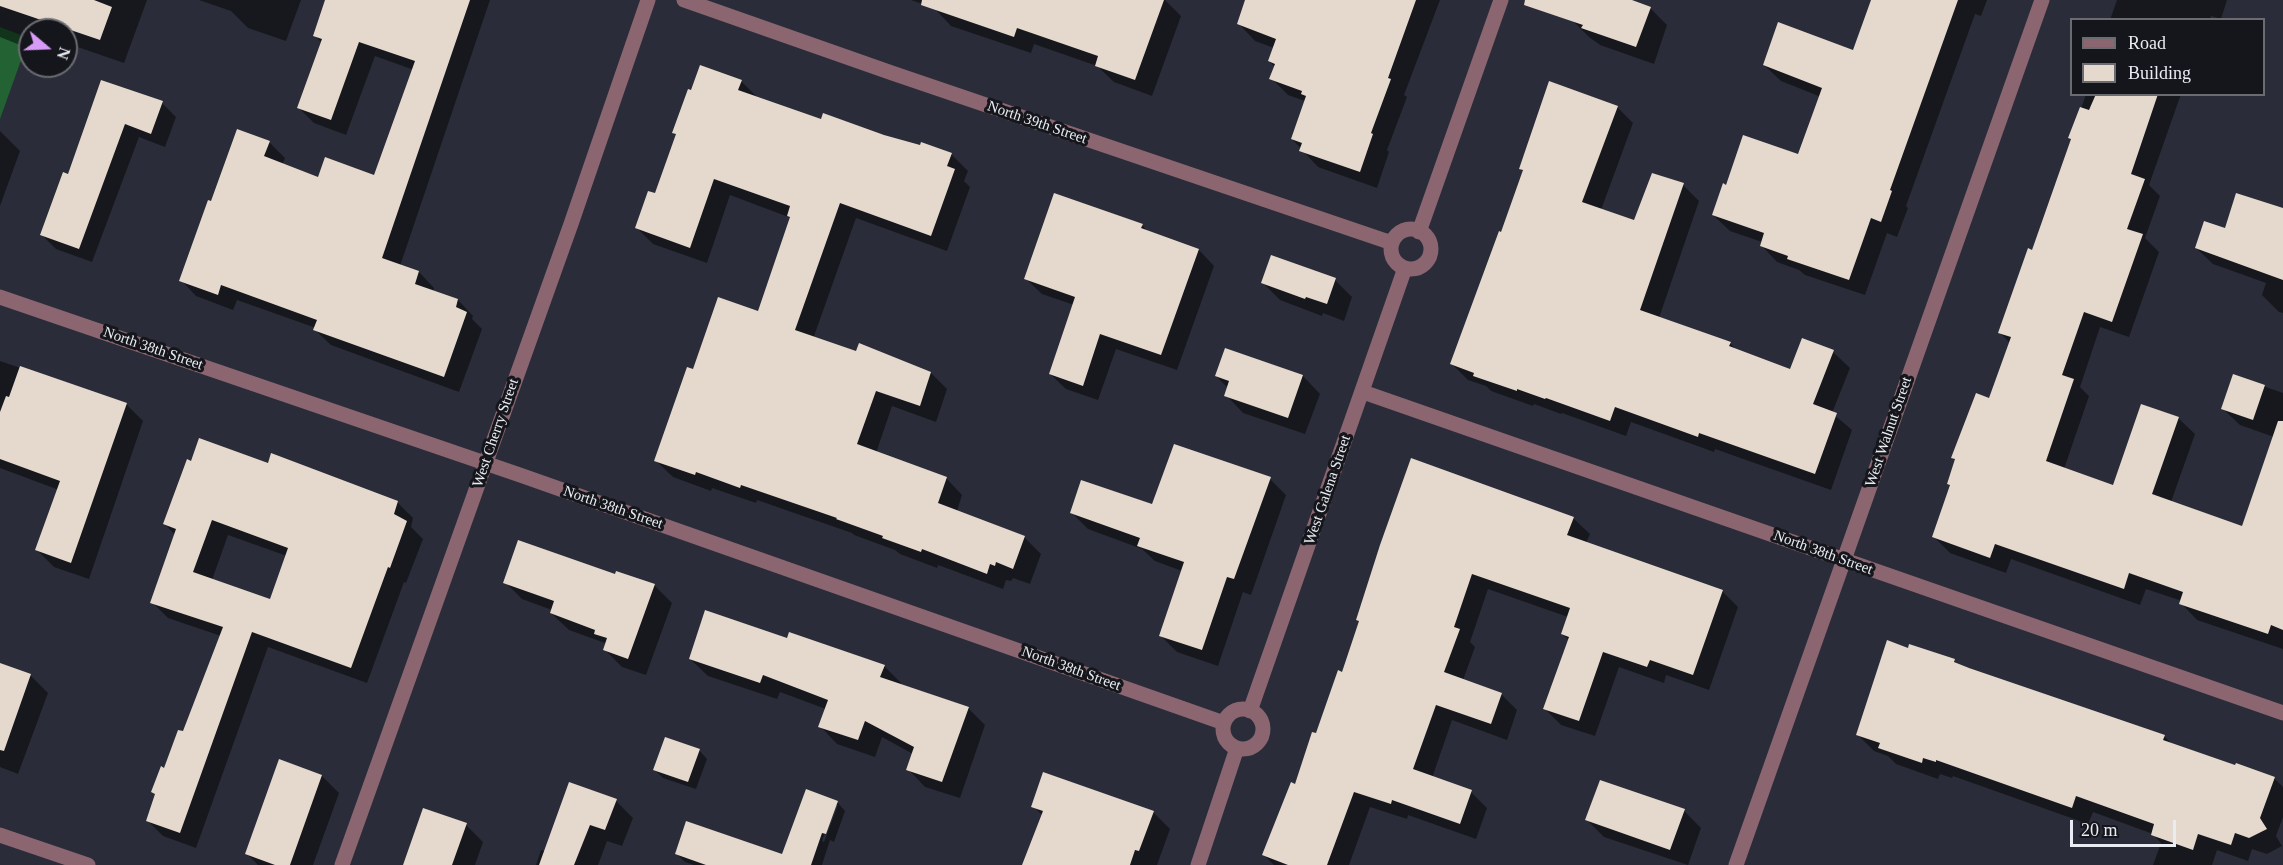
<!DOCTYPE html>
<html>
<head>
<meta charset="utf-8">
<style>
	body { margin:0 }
	#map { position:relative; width:2283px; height:865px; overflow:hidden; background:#2a2d39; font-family:Georgia,serif }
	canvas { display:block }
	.legend { position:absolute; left:2070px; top:18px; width:195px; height:78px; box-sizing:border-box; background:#15161b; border:2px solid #6a6c71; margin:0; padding:8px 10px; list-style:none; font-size:18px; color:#e9ecf3 }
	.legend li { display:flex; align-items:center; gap:12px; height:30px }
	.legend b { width:30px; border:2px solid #6a6c71 }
	.north { position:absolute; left:18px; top:18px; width:60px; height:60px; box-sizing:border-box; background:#15161b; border:2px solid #6a6c71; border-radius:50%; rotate:109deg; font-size:16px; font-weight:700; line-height:24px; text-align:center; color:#e9ecf3 }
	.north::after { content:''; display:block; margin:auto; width:21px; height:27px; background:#d89bf8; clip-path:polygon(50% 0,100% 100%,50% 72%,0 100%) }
	.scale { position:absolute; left:2070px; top:820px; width:106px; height:27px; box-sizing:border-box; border:3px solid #e9ecf3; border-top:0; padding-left:8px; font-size:18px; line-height:21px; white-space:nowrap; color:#e9ecf3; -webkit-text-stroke:4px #15161b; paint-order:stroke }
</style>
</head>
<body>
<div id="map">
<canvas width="2283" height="865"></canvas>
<ul class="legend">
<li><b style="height:8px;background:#8b6670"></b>Road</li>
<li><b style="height:16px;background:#e5d8cc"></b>Building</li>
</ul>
<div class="north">N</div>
<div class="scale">20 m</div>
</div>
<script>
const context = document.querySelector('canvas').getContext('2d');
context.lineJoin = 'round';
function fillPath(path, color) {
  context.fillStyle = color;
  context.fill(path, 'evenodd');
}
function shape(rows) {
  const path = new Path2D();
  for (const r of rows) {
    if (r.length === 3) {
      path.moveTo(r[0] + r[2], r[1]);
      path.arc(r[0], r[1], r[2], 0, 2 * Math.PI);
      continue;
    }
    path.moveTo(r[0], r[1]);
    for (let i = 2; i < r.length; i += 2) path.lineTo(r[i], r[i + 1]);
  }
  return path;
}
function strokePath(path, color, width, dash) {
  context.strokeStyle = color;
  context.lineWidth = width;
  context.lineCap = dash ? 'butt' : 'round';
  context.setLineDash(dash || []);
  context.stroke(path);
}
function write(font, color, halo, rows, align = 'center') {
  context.font = font + ' Georgia,serif';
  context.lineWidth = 6;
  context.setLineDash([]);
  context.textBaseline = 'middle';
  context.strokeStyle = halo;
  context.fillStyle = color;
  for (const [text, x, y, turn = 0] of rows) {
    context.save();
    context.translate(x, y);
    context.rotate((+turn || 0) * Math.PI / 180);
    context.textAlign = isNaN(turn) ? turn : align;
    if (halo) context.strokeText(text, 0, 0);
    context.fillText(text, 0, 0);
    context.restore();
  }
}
fillPath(shape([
	[0,27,29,38,0,119]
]), '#226233');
fillPath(shape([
	[0,0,147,0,124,63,66,43,66,30,30,30,30,37,24,35,20,45,0,37],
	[199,0,301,0,286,41,248,28,231,11],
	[327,0,490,0,400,266,419,272,434,288,433,292,458,300,473,316,472,319,482,329,459,392,331,345,315,330,316,328,237,300,233,310,196,296,181,280,212,203,269,142,285,158,282,165,319,179,375,177,414,70,375,56,346,135,314,123,299,108,322,43,314,35],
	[911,0,1165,0,1181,16,1152,96,1114,82,1097,66,1034,44,1031,53,951,26,934,8],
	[1247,0,1440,0,1404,95,1407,97,1387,150,1389,152,1377,188,1318,167,1292,139,1305,101,1288,95,1271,78,1275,67,1269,61,1274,48,1255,41,1239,24],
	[1579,0,1628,0,1650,8,1667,25,1654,64,1600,45,1589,37,1572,20],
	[1872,0,1987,0,1981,16,1975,14,1906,206,1908,208,1897,237,1887,233,1865,295,1805,275,1799,270,1777,262,1761,245,1762,242,1730,231,1713,215,1727,187,1799,156,1821,97,1781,81,1764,65,1854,52],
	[2117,0,2227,0,2221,19,2211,16,2210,20,2110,20],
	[741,81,757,97,822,121,951,154,968,171,964,181,970,187,947,251,856,218,813,339,931,373,947,389,936,422,892,406,876,453,946,478,962,495,957,511,1024,537,1041,554,1030,584,1013,578,1011,581,1006,580,1003,589,938,565,937,568,900,554,895,550,854,535,852,533,757,500,756,503,712,488,711,491,673,477,656,461,694,371,759,313,791,218,730,195,707,263,653,244,637,228,656,195,677,136,674,132],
	[102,82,162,103,176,117,165,147,139,137,92,262,56,249,42,235,69,176],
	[2086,94,2181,94,2149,185,2160,196,2145,238,2159,252,2129,337,2100,327,2080,387,2089,396,2064,469,2114,487,2178,418,2195,434,2171,502,2243,528,2274,437,2240,425,2223,409,2234,376,2283,393,2283,649,2197,620,2181,603,2182,601,2146,589,2140,605,2011,559,2006,573,1950,553,1934,537,1951,486,1949,484,1956,461,1953,457,1990,400,2011,344,1999,332,2033,252],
	[1617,107,1633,123,1601,210,1635,222,1683,185,1699,201,1659,318,1730,343,1737,351,1791,370,1803,340,1833,352,1850,368,1832,413,1852,430,1831,490,1715,449,1714,452,1631,422,1626,436,1562,413,1561,414,1534,404,1533,406,1491,391,1486,386,1468,380,1452,364,1502,234,1524,172,1520,168],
	[0,131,20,151,0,206],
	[2283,209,2283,313,2279,312,2262,295,2266,283,2213,264,2196,248,2226,230],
	[1142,225,1149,233,1199,250,1214,266,1177,370,1116,349,1098,400,1066,389,1050,374,1074,305,1042,294,1026,279],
	[1335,280,1352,297,1344,321,1323,313,1322,316,1280,300,1263,283],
	[1226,350,1303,376,1320,394,1305,434,1243,413,1226,395,1228,388,1216,376],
	[0,361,126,404,143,421,89,579,54,567,37,550,59,490,0,468],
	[268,465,397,502,413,518,411,527,423,539,406,583,404,582,367,683,268,647,196,848,163,836,147,820,165,770,184,733,221,636,168,618,152,602,175,535,165,524],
	[228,535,287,556,270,601,212,580],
	[1270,479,1286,495,1251,595,1243,592,1218,666,1177,652,1161,636,1182,571,1155,561,1142,549,1088,529,1072,513,1153,506],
	[1573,518,1590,534,1586,543,1722,591,1738,607,1709,690,1666,675,1664,683,1619,667,1595,736,1561,725,1545,709,1570,641,1562,634,1568,617,1488,589,1470,642,1475,647,1463,680,1501,694,1517,710,1507,740,1452,720,1432,778,1471,792,1487,808,1476,839,1408,815,1407,819,1370,807,1349,865,1274,865,1264,855,1343,674,1361,622],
	[617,573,655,586,672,603,646,675,622,667,605,650,605,643,569,630,551,613,552,610,522,599,505,582,616,576],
	[788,639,884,666,901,683,900,685,968,708,985,725,960,798,925,787,908,769,913,754,882,737,875,757,837,744,820,726,826,709,780,692,777,699,708,676,690,659],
	[1909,650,1954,661,1959,665,2164,736,2173,745,2274,778,2283,787,2283,817,2276,836,2282,846,2267,854,2252,849,2248,861,2217,850,2212,865,2153,865,2161,843,2153,834,2093,812,2088,824,1953,776,1952,778,1940,774,1938,779,1896,764,1888,756,1874,751,1857,734],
	[0,665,30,675,48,693,18,774,0,767],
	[699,750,707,759,696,789,663,778,654,769],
	[280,761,322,776,339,793,313,865,258,865,247,854],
	[616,801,633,818,622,846,607,841,598,865,536,865,541,850,545,851],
	[837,802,845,811,834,842,830,840,822,865,694,865,685,862,676,853,783,854],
	[835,805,838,805,824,842,822,841],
	[1033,806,1153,812,1170,829,1157,865,1024,865,1043,816],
	[1684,811,1701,828,1688,865,1604,837,1587,820],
	[466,825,483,842,475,865,405,865]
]), '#0007');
fillPath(shape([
	[0,0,94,0,112,7,100,40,0,6],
	[325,0,470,0,382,258,419,271,415,284,458,299,456,307,467,312,444,377,313,330,317,320,221,285,218,295,179,281,208,200,211,201,237,129,270,141,264,156,318,177,325,157,374,175,415,61,359,42,331,120,297,108,322,39,313,36],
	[922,0,1164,0,1135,80,1095,66,1098,56,1017,28,1014,37,921,5],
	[1245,0,1416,0,1388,78,1391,79,1371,133,1373,134,1360,172,1299,151,1302,143,1291,139,1306,96,1301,94,1302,91,1269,79,1275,64,1268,61,1276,39,1237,24],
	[1525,0,1632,0,1651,7,1636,47,1581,28,1583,25,1524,5],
	[1871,0,1958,0,1890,190,1892,191,1881,222,1871,218,1849,280,1787,259,1788,256,1760,246,1764,233,1712,215,1723,183,1726,185,1743,135,1798,154,1822,88,1763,65,1778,22,1853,50],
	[700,65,742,80,738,90,821,119,823,113,884,135,920,145,921,142,952,153,947,166,955,169,931,236,840,203,795,330,856,351,859,343,931,372,920,406,876,391,857,444,947,477,938,503,1025,536,1013,569,996,562,995,566,990,564,987,574,922,549,921,552,882,538,883,536,836,519,837,518,741,485,740,488,696,472,695,475,654,461,687,367,693,369,718,297,758,311,790,217,787,216,790,206,714,179,690,248,635,228,648,191,655,193,676,134,672,133,688,89,691,90],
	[101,80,163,101,151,134,125,124,79,249,40,235,63,172,68,174],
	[1549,81,1618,106,1582,202,1634,220,1652,173,1684,183,1640,310,1731,342,1729,346,1790,369,1802,338,1834,350,1813,404,1837,413,1815,474,1699,433,1698,437,1615,407,1610,421,1546,398,1545,399,1517,389,1517,391,1473,376,1474,373,1450,364,1499,231,1501,232,1523,170,1519,169],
	[2096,94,2158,94,2131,174,2145,179,2127,229,2143,234,2112,322,2084,312,2062,375,2074,379,2046,461,2113,485,2141,404,2179,417,2152,494,2242,526,2278,421,2283,421,2283,630,2271,625,2268,634,2179,604,2183,592,2129,573,2124,589,1995,544,1990,558,1932,537,1950,485,1947,484,1955,459,1951,458,1976,393,1989,398,2011,337,1998,333,2028,248,2032,250,2071,139,2068,138,2080,107,2089,110],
	[1054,193,1143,224,1141,228,1199,249,1161,355,1100,334,1083,386,1049,374,1075,297,1024,279],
	[2236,193,2283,208,2283,280,2195,248,2204,221,2225,228],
	[1271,255,1336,278,1327,304,1306,297,1305,299,1261,283],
	[1225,348,1303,375,1288,418,1224,396,1229,381,1215,376],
	[20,366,127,403,71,563,35,550,60,481,0,459,0,412,6,396,9,397],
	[2233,374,2265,385,2253,420,2221,409],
	[199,438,268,463,271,453,398,501,394,514,407,521,390,568,388,567,351,668,252,632,180,833,146,821,155,794,151,792,161,766,164,768,178,730,183,731,223,627,150,603,176,529,163,524,187,459,191,461],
	[212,520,288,548,270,599,193,572],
	[1174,444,1271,477,1234,579,1227,577,1202,650,1159,636,1184,562,1137,546,1140,538,1070,513,1081,480,1152,504],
	[1411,458,1574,517,1567,535,1723,590,1693,675,1650,660,1647,667,1603,652,1579,721,1543,709,1569,637,1561,634,1570,608,1472,574,1454,627,1460,629,1444,672,1502,693,1491,724,1436,705,1413,769,1472,790,1460,824,1392,800,1391,804,1354,792,1327,865,1288,865,1262,855,1291,782,1295,784,1312,732,1316,733,1338,670,1342,672,1359,621,1356,620,1380,545],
	[518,540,615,574,616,571,655,584,628,659,603,650,607,638,594,634,595,630,550,613,554,601,503,583],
	[705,610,787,638,789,632,885,665,880,677,969,707,942,782,906,770,914,747,865,721,858,740,818,727,828,700,763,675,760,683,689,659],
	[1887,640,1908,648,1909,644,1955,659,1954,662,1969,668,2165,735,2163,740,2235,765,2236,763,2275,777,2260,818,2267,829,2249,838,2235,833,2231,845,2198,834,2193,850,2151,835,2154,824,2076,796,2072,808,1936,760,1936,762,1923,758,1922,763,1878,748,1880,743,1856,735],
	[0,663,31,674,4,751,0,750],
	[665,737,700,749,688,782,653,770],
	[279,759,322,775,290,865,275,865,245,854],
	[1043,772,1154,811,1139,851,1135,850,1130,865,1022,865,1043,811,1031,807],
	[1600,780,1685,809,1670,850,1585,820],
	[569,782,617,799,605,830,590,825,574,865,539,865],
	[806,789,838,801,826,834,822,833,811,865,706,865,675,854,686,821,782,854],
	[423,808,467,823,452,865,403,865]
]), '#e5d8cc');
strokePath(shape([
	[684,0,892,73,1392,243],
	[1411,249,20],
	[1419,232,1501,0],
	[0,297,520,475,1224,723],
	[1363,392,2283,713],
	[1243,729,20],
	[1250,711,1405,268],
	[0,835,88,865],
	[342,865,571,224,648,0],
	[1198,865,1237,748],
	[1736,865,2042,0]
]), '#8b6670', 15);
write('15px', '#e9ecf3', '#15161b', [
	["North 39th Street",1037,123,19],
	["North 38th Street",153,349,19],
	["West Walnut Street",1889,432,-71],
	["West Cherry Street",496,433,-71],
	["West Galena Street",1328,490,-71],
	["North 38th Street",613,508,19],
	["North 38th Street",1823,553,20],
	["North 38th Street",1071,669,20]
]);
</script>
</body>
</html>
